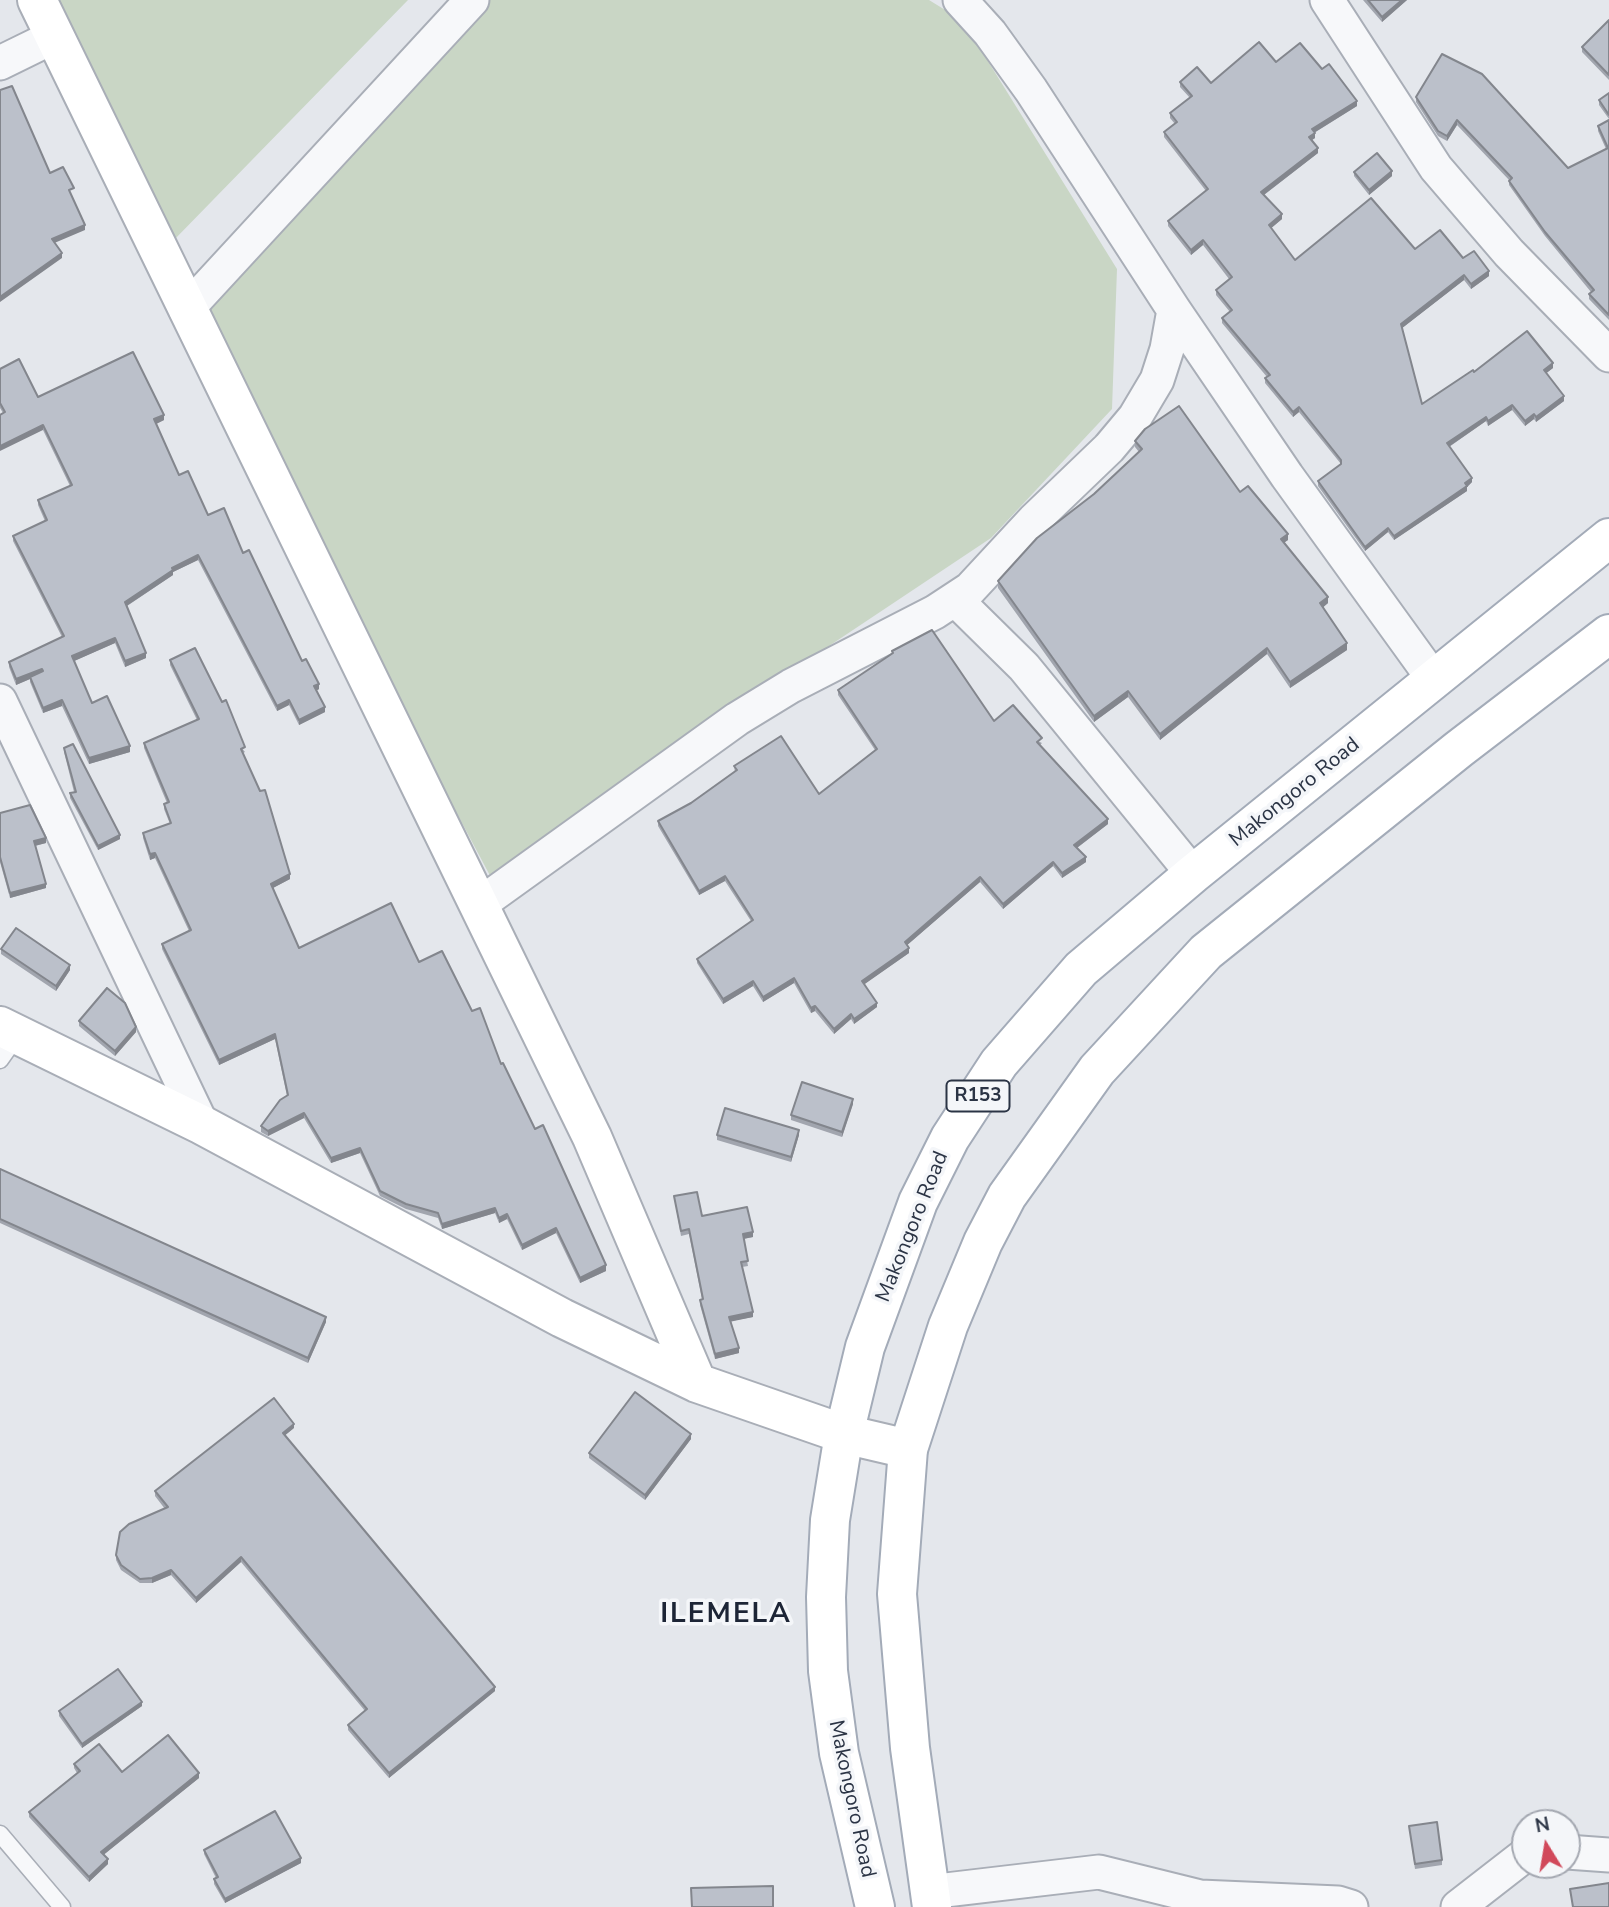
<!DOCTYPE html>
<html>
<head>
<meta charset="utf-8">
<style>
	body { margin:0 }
	#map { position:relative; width:1609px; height:1907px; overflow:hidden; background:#e4e7ec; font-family:"Nunito Sans",sans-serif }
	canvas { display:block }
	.north { position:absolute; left:1511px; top:1809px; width:70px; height:70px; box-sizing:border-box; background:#f4f6f9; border:2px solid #a4a8b1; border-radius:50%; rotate:349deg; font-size:19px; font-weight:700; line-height:28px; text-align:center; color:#2b3445 }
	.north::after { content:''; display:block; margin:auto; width:24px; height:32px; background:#d1495b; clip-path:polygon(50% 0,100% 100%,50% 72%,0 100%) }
</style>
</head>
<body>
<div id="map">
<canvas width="1609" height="1907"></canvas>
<div class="north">N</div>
</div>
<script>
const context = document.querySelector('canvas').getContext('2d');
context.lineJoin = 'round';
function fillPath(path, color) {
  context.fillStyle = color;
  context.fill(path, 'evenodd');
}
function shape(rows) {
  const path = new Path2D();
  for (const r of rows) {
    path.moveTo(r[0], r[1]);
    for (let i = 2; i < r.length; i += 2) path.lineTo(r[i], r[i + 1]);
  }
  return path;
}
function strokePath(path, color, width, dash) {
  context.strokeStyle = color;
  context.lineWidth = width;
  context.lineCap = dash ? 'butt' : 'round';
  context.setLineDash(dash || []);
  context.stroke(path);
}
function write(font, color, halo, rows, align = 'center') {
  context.font = font + ' "Nunito Sans",sans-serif';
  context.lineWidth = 7;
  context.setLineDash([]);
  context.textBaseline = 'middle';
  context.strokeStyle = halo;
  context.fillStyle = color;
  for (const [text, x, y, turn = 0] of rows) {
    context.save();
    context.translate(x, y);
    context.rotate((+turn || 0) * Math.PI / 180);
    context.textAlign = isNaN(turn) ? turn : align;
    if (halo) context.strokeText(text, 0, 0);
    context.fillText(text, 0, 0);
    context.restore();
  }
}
fillPath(shape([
	[55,0,408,0,173,241],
	[485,0,929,0,963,21,1117,269,1112,409,991,538,787,674,495,885,181,294]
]), '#c9d6c5');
const lane = shape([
	[0,1060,17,1036],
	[0,1834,62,1907]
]);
const street = shape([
	[960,0,990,33,1031,90,1174,310,1287,476,1435,681],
	[1327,0,1436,168,1509,253,1609,355],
	[0,63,55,36],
	[186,310,472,0],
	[956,600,1024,667,1193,874],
	[0,701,202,1125],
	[480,904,737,719,791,686,935,612,970,589,1034,520,1109,448,1135,417,1157,380,1167,349,1174,310],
	[1567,1852,1609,1855],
	[929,1892,1099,1872,1200,1897,1338,1903,1351,1907],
	[1458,1907,1525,1855]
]);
const secondary = shape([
	[37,0,592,1137,697,1383],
	[0,1026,202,1125,562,1318,697,1383,844,1434,908,1449]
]);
const primary = shape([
	[875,1907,839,1753,828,1671,826,1597,830,1520,844,1434,865,1347,918,1202,950,1138,999,1063,1081,969,1193,874,1609,538],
	[932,1907,910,1748,897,1594,908,1449,948,1326,983,1242,1007,1196,1097,1070,1206,952,1459,749,1609,634]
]);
strokePath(lane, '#a9aeb7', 19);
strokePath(street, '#a9aeb7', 37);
strokePath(secondary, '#a9aeb7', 42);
strokePath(primary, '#a3abb8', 42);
strokePath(lane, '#f7f8fa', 16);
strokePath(street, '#f7f8fa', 33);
strokePath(secondary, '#fff', 38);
strokePath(primary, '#fff', 38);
fillPath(shape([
	[1363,0,1407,0,1382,22],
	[1609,20,1609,80,1582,52,1582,47],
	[1276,62,1322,69,1357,106,1314,133,1315,138,1312,140,1318,153,1264,195,1282,219,1271,228,1295,260,1415,249,1463,258,1489,276,1471,289,1464,280,1402,328,1422,404,1474,372,1553,368,1546,373,1564,401,1536,422,1534,419,1525,426,1512,410,1488,426,1486,421,1449,447,1472,482,1467,487,1467,491,1394,540,1388,532,1365,551,1318,486,1318,481,1341,464,1299,412,1293,417,1265,383,1265,378,1267,377,1222,323,1222,318,1230,312,1216,295,1216,290,1229,279,1203,245,1191,255,1168,226,1168,221,1206,191,1164,137,1164,132,1175,124,1170,118,1170,113,1190,98,1180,87,1180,82,1211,83],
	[1609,93,1609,119,1599,105,1599,100],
	[1416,97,1568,168,1606,149,1598,131,1598,126,1609,120,1609,320,1589,299,1589,294,1591,292,1545,236,1509,185,1509,180,1457,125,1447,141,1438,136,1416,102],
	[1354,172,1392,176,1369,195,1354,176],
	[0,369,38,397,164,420,156,424,179,475,208,515,243,553,302,661,319,689,316,691,325,712,299,725,289,705,277,711,198,560,173,572,173,575,127,606,146,658,125,667,115,643,74,661,92,703,130,752,89,764,62,706,43,713,30,682,30,679,16,685,9,667,9,662,62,637,13,541,13,536,45,521,38,505,38,500,70,486,43,430,3,413,0,408],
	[1135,441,1240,492,1288,540,1284,542,1328,603,1322,608,1347,650,1290,688,1267,654,1160,740,1128,697,1094,722,998,588,998,581,1139,452,1135,447],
	[892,651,994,721,1042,743,1040,745,1108,824,1077,848,1086,862,1062,878,1053,866,1003,909,980,882,907,945,909,953,864,984,877,1007,854,1024,851,1019,834,1034,815,1011,811,1013,794,983,763,1002,753,986,723,1004,697,963,697,959,751,921,725,881,699,895,658,826,658,821,691,803,735,772,734,766,819,794,875,750,838,695,838,690,892,654],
	[170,660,245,752,243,753,290,879,273,888,299,948,419,962,472,1011,501,1064,606,1271,580,1283,556,1233,522,1250,507,1219,499,1223,495,1213,442,1229,438,1218,406,1209,380,1196,360,1153,331,1163,304,1118,268,1136,261,1132,261,1126,287,1096,275,1039,219,1065,162,949,162,944,189,931,155,858,150,860,143,838,143,833,170,824,164,809,164,804,167,803,144,748,144,743,197,720,170,665],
	[64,748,120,839,98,850,70,798,70,793,74,792,64,752],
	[0,813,46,843,35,846,46,888,10,898,0,862],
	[1,949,70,970,56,991,1,954],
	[79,1021,136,1032,115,1056,79,1026],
	[853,1104,842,1137,791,1120,791,1115],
	[717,1135,799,1135,791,1162,717,1140],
	[0,1169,326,1322,308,1363,0,1223],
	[674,1196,702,1216,753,1237,743,1239,748,1266,742,1267,753,1317,731,1321,739,1353,715,1359,700,1305,700,1300,702,1299,689,1234,681,1236],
	[294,1428,285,1435,495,1691,389,1778,348,1730,348,1725,365,1711,241,1562,196,1603,171,1575,152,1583,140,1583,121,1570,116,1560,116,1555,165,1509,155,1496,155,1491],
	[691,1439,645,1500,589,1458,589,1453],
	[142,1706,82,1748,59,1716,59,1711],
	[74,1764,122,1772,199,1778,104,1854,108,1864,89,1882,29,1817,29,1812,77,1773,74,1768],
	[1409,1826,1442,1860,1442,1865,1415,1869],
	[204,1850,301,1863,225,1903,214,1884,214,1879,216,1878,204,1854]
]), '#a1a5ae');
fillPath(shape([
	[1402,0,1407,0,1382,22,1382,17],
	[1357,101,1357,106,1312,134,1312,129],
	[1457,120,1457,125,1447,141,1447,136],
	[1315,133,1315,138,1309,142,1309,137],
	[1318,148,1318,153,1261,197,1261,192],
	[1392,171,1392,176,1369,195,1369,190],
	[1282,214,1282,219,1269,230,1269,225],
	[85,225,85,230,52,244,52,239],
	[1203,240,1203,245,1191,255,1191,250],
	[62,253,62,258,0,302,0,297],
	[1489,271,1489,276,1471,289,1471,284],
	[1464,275,1464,280,1401,329,1401,324],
	[1553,363,1553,368,1544,375,1544,370],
	[1564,396,1564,401,1536,422,1536,417],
	[1512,405,1512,410,1488,426,1488,421],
	[1299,407,1299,412,1293,417,1293,412],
	[1534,414,1534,419,1525,426,1525,421],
	[164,415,164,420,154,425,154,419],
	[1486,417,1486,421,1447,448,1447,443],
	[43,425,43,430,0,451,0,446],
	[1472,478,1472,482,1467,487,1467,491,1394,540,1394,536],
	[1388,528,1388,532,1365,551,1365,547],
	[1288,534,1288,540,1281,545,1281,539],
	[198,555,198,560,173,572,173,575,125,607,125,602,172,568],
	[1328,597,1328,603,1320,610,1320,603],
	[115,638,115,643,72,662,72,656],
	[1347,643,1347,650,1290,688,1290,682],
	[1267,648,1267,654,1160,740,1160,734],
	[146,653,146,658,125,667,125,661],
	[42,669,42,674,30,677,30,679,16,685,16,679],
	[319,684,319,689,314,692,314,686],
	[1128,691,1128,697,1094,722,1094,716],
	[62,700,62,706,43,713,43,708],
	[289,700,289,705,277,711,277,706],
	[325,707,325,712,299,725,299,720],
	[130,746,130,752,89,764,89,758],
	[1108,819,1108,824,1074,850,1074,845],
	[120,835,120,839,98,850,98,846],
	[46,838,46,843,34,846,34,841],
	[155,853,155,858,150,860,150,854],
	[1086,857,1086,862,1062,878,1062,873],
	[1053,862,1053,866,1003,909,1003,904],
	[290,874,290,879,271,889,271,884],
	[725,876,725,881,699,895,699,891],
	[980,877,980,882,905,947,905,942],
	[46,884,46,888,10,898,10,893],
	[909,948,909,953,862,986,862,981],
	[70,965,70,970,56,991,56,986],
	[794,978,794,983,763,1002,763,997],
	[753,981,753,986,723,1004,723,999],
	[877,1003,877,1007,854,1024,854,1019],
	[815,1006,815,1011,811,1013,811,1008],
	[851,1014,851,1019,834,1034,834,1029],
	[136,1027,136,1032,115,1056,115,1051],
	[275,1034,275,1039,219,1065,219,1060],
	[853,1099,853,1104,842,1137,842,1132],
	[304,1113,304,1118,268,1136,268,1131],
	[799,1130,799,1135,791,1162,791,1157],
	[360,1148,360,1153,331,1163,331,1158],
	[495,1208,495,1213,442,1229,442,1224],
	[507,1214,507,1219,499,1223,499,1218],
	[556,1228,556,1233,522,1250,522,1245],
	[753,1232,753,1237,743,1239,743,1234],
	[606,1265,606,1271,580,1283,580,1278],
	[753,1312,753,1317,729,1322,729,1317],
	[326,1317,326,1322,308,1363,308,1358],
	[739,1348,739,1353,715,1359,715,1354],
	[294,1424,294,1428,283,1437,283,1433],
	[691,1434,691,1439,645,1500,645,1495],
	[241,1557,241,1562,196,1603,196,1598],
	[171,1570,171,1575,152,1583,152,1578],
	[495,1687,495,1691,389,1778,389,1773],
	[142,1702,142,1706,82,1748,82,1744],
	[199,1773,199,1778,101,1857,101,1852],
	[301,1858,301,1863,225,1903,225,1899],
	[108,1859,108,1864,89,1882,89,1877]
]), '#83868d');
const building = shape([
	[1368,0,1402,0,1382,17,1368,0],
	[1609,20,1609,75,1582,47,1609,20],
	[1259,42,1276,62,1300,43,1322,69,1329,64,1357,101,1312,129,1315,133,1309,137,1318,148,1261,192,1282,214,1269,225,1295,260,1371,198,1415,249,1440,230,1463,258,1474,251,1489,271,1471,284,1464,275,1401,324,1422,404,1473,370,1474,372,1527,331,1553,363,1544,370,1564,396,1536,417,1534,414,1525,421,1512,405,1488,421,1486,417,1447,443,1472,478,1465,483,1467,486,1394,536,1388,528,1365,547,1318,481,1341,464,1341,460,1299,407,1293,412,1265,378,1270,375,1222,318,1232,310,1216,290,1232,277,1203,240,1191,250,1168,221,1208,189,1164,132,1177,122,1170,113,1192,96,1180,82,1197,67,1211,83,1259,42],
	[1442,54,1482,74,1568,168,1608,148,1598,126,1609,120,1609,315,1589,294,1594,290,1545,232,1509,181,1512,178,1457,120,1447,136,1438,131,1416,97,1442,54],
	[12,86,50,173,63,167,74,188,69,190,85,225,52,239,62,253,0,297,0,90,12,86],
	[1609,93,1609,115,1599,100,1609,93],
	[1377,153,1392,171,1369,190,1354,172,1377,153],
	[133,352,164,415,154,419,179,475,188,471,208,515,224,508,243,553,249,550,302,661,306,659,319,684,314,686,325,707,299,720,289,700,277,706,198,555,172,568,173,570,125,602,146,653,125,661,115,638,72,656,92,703,107,696,130,746,89,758,62,700,43,708,30,677,43,671,42,669,16,679,9,662,64,636,13,536,47,520,38,500,72,485,43,425,0,446,0,415,5,412,0,403,0,369,19,359,38,397,133,352],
	[1179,406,1240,492,1248,486,1288,534,1281,539,1328,597,1320,603,1347,643,1290,682,1267,648,1160,734,1128,691,1094,716,998,581,1037,538,1094,494,1142,449,1135,441,1145,429,1179,406],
	[932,630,994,721,1013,705,1042,738,1037,742,1108,819,1074,845,1086,857,1062,873,1053,862,1003,904,980,877,905,942,909,948,862,981,877,1003,854,1019,851,1014,834,1029,815,1006,811,1008,794,978,763,997,753,981,723,999,697,959,753,920,725,876,699,891,658,821,691,803,737,770,734,766,781,736,819,794,877,749,838,690,893,653,892,651,932,630],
	[195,648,222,702,226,700,245,747,241,749,260,791,265,790,290,874,271,884,299,948,391,903,419,962,442,951,472,1011,480,1008,501,1064,503,1063,535,1129,543,1125,606,1265,580,1278,556,1228,522,1245,507,1214,499,1218,495,1208,442,1224,438,1213,406,1204,380,1191,360,1148,331,1158,304,1113,268,1131,261,1126,280,1100,288,1095,275,1034,219,1060,162,944,191,930,155,853,150,854,143,833,171,823,164,804,169,802,144,743,199,719,170,660,195,648],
	[73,744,120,835,98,846,70,793,76,792,64,748,73,744],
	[30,805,46,838,34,841,46,884,10,893,0,857,0,813,30,805],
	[16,928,70,965,56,986,1,949,16,928],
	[107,988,125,1003,136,1027,115,1051,79,1021,107,988],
	[802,1082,853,1099,842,1132,791,1115,802,1082],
	[725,1108,799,1130,791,1157,717,1135,725,1108],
	[0,1169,326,1317,308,1358,0,1219,0,1169],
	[697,1192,702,1216,747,1207,753,1232,743,1234,748,1261,741,1262,753,1312,729,1317,739,1348,715,1354,700,1300,703,1299,689,1229,681,1231,674,1196,697,1192],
	[635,1392,691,1434,645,1495,589,1453,635,1392],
	[274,1398,294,1424,283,1433,495,1687,389,1773,348,1725,367,1709,241,1557,196,1598,171,1570,152,1578,140,1579,121,1565,116,1555,120,1532,129,1524,168,1507,155,1491,274,1398],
	[118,1669,142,1702,82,1744,59,1711,118,1669],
	[168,1735,199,1773,101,1852,108,1859,89,1877,29,1812,80,1771,74,1764,99,1744,122,1772,168,1735],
	[275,1811,301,1858,225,1899,214,1879,218,1877,204,1850,275,1811],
	[1437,1822,1442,1860,1415,1864,1409,1826,1437,1822],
	[1609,1883,1609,1907,1573,1907,1570,1889,1609,1883],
	[773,1886,773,1907,692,1907,691,1888,773,1886]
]);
fillPath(building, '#bbc0ca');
strokePath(building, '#83868d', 2);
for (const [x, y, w] of [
	[978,1096,63]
]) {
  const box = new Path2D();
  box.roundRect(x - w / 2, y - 15.5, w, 31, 5);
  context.fillStyle = '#f4f6f9';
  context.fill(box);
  strokePath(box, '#2b3445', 2);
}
write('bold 19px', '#2b3445', null, [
	["R153",978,1096]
]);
write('21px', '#2b3445', '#f4f6f9', [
	["Makongoro Road",1295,793,-39],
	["Makongoro Road",913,1227,-68],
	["Makongoro Road",851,1799,78]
]);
context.letterSpacing = '2px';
write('bold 28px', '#1d2536', '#f4f6f9', [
	["ILEMELA",726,1615]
]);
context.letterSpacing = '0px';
</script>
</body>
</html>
